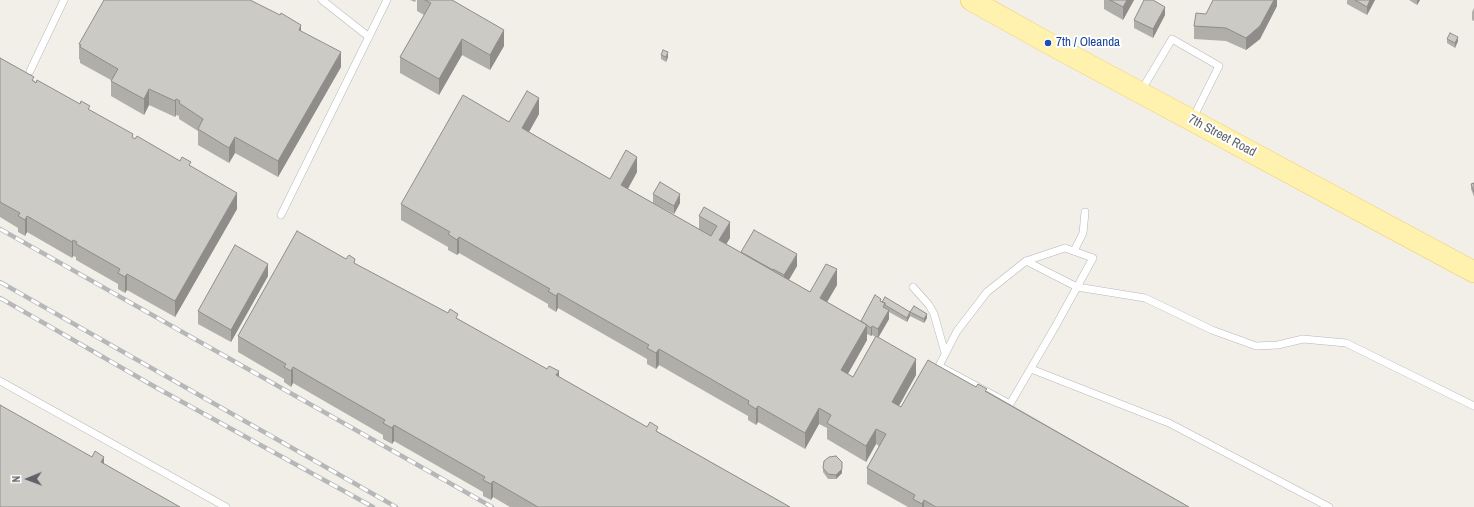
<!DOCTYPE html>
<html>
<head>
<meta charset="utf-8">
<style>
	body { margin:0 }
	#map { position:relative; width:1474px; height:507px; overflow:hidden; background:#f1efe8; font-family:"Archivo Narrow",sans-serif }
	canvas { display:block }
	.north { position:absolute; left:8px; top:459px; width:40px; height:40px; -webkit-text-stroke:3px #fff; paint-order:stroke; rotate:269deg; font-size:11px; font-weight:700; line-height:16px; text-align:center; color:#5f6368 }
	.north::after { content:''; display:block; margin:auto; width:14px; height:18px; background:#5f6368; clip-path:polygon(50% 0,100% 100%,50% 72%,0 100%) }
</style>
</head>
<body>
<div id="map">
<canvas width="1474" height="507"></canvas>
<div class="north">N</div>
</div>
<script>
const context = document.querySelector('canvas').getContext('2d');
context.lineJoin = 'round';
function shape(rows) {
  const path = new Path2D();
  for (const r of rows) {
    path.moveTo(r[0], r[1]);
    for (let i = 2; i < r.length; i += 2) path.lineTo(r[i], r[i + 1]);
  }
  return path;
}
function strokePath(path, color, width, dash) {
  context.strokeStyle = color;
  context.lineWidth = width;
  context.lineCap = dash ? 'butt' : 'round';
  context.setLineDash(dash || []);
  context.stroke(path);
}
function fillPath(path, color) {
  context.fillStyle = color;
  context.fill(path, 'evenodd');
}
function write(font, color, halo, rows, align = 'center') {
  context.font = font + ' "Archivo Narrow",sans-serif';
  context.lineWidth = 4;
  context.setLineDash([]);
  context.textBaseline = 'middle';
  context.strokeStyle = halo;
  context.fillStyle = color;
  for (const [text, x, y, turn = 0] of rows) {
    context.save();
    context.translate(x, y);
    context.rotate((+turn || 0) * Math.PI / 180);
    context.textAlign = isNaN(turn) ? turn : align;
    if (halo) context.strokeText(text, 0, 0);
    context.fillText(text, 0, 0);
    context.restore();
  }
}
const service = shape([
	[322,0,369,37],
	[30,71,64,0],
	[1141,91,1172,39,1219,66,1193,118],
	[281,215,387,0],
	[1065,248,1093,258,1055,327,1010,404,939,366,957,331,987,292,1026,261,1065,248],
	[1074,251,1083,233,1085,212],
	[1026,261,1077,287,1145,298,1212,330,1256,346,1278,345,1303,339,1346,343,1474,406],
	[913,287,929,305,934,314,945,353],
	[1031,369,1169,423,1329,507],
	[0,381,226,507]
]);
const primary = shape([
	[971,0,1048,43,1474,272]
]);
strokePath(service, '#b5b8bc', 8);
strokePath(primary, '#f2c960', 22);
strokePath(service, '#fff', 7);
strokePath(primary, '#fff2af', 21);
const rail = shape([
	[0,229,492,507],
	[0,282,396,507],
	[0,298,157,388,373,507]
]);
strokePath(rail, '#b6b7b8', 4.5);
strokePath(rail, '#fff', 3, [9]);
fillPath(shape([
	[410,0,416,0,415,2],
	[417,0,452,0,504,46,490,70,462,55,439,95,400,73,400,57,424,15,417,11],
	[1104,0,1134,0,1123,20,1104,9],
	[1277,0,1277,6,1260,39,1246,50,1226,41,1194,39,1194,26,1206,14],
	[1347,0,1375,0,1367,15,1347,4],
	[1409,0,1420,0,1417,5],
	[1474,8,1474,21,1472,20,1472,12],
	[1165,15,1153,38,1134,28,1134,20],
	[301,31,341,67,278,177,235,153,229,163,198,145,198,131,179,119,179,116,176,115,175,117,149,105,144,115,111,96,111,80,80,63,80,60,79,59,79,44],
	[1447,39,1458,41,1455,48,1447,43],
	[661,55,668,57,666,62,661,59],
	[0,58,34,81,90,110,133,138,191,167,237,209,175,317,127,290,125,293,118,289,118,284,76,260,76,257,73,256,72,258,27,232,25,236,18,232,18,228,0,217],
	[539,114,529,132,610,179,637,172,628,189,699,229,699,216,704,207,730,238,726,244,741,253,741,252,797,266,789,280,810,292,837,285,827,302,861,321,881,301,927,318,924,323,910,316,907,322,889,312,889,319,878,338,916,375,899,406,901,407,976,387,987,391,1189,507,908,507,867,484,867,468,879,446,876,444,866,462,827,439,827,428,819,424,805,449,758,422,756,425,748,420,748,416,659,365,656,369,647,364,647,359,558,308,556,312,548,307,548,304,459,253,457,255,448,250,448,247,401,220,401,204,509,122],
	[867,334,871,336,872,335,876,337,853,377,848,374,867,340],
	[1474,183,1474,197,1471,189,1471,184],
	[653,194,680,203,674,214,653,203],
	[346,259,458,319,647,427,658,432,790,507,510,507,493,497,491,500,483,496,483,492,394,441,392,444,383,439,383,435,293,383,291,387,284,382,284,379,238,352,238,336],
	[268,276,231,342,198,324,198,311],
	[823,468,842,473,836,479,828,479,823,472]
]), '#afaea9');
fillPath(shape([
	[1127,0,1134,0,1123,20,1123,7],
	[1274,0,1277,0,1277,6,1260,39,1246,50,1246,38],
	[1370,0,1375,0,1367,15,1367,7],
	[1417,0,1420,0,1417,5],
	[1165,7,1165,15,1153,38,1153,29],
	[301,25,301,41,299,30],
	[504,30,504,46,490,70,490,55],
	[1458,37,1458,41,1455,48,1455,43],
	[462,39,462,55,439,95,439,79],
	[341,52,341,67,278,177,278,161],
	[668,52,668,57,666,62,666,57],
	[149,89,149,105,144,115,144,99],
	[539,98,539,114,522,144,522,128],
	[176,99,176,115,175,117,175,101],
	[235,137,235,153,229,163,229,148],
	[637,157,637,172,621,201,621,185],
	[237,193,237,209,175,317,175,301],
	[680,194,680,203,674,214,674,206],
	[27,216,27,232,25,236,25,220],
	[730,222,730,238,719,256,719,240],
	[459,237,459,253,457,255,457,240],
	[73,240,73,256,72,258,72,242],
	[797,254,797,266,784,288,784,275],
	[268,264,268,276,231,342,231,330],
	[837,269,837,285,820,314,820,298],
	[127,274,127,290,125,293,125,277],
	[558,293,558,308,556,312,556,296],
	[889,310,889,319,878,338,878,329],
	[910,312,910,316,907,322,907,318],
	[927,314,927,318,924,323,924,319],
	[867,325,867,340,841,386,841,370],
	[872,326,872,335,871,336,871,328],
	[659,349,659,365,656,369,656,353],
	[916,359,916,375,892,418,892,402],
	[293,367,293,383,291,387,291,371],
	[559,371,559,387,556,375],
	[758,406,758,422,756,425,756,409],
	[819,408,819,424,805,449,805,433],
	[394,425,394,441,392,444,392,428],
	[876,429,876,444,866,462,866,446],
	[104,457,104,472,101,462],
	[842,469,842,473,836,479,836,475],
	[493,481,493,497,491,500,491,484],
	[924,500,924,507,922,507,922,504]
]), '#8f8d8a');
const building = shape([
	[104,0,250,0,280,15,281,13,301,25,299,30,341,52,278,161,235,137,229,148,198,129,203,119,179,103,180,101,176,99,175,101,149,89,144,99,111,81,118,69,80,47,81,45,79,44,104,0],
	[425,0,452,0,504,30,490,55,462,39,439,79,400,57,431,3,425,0],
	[1110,0,1127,0,1123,7,1110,0],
	[1144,0,1153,0,1165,7,1153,29,1134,20,1144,0],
	[1213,0,1274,0,1260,26,1246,38,1226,28,1194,26,1196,13,1206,14,1213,0],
	[1355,0,1370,0,1367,7,1355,0],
	[1450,33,1458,37,1455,43,1447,39,1450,33],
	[663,50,668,52,666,57,661,55,663,50],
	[0,58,34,77,32,80,36,83,37,80,80,104,81,101,90,106,88,109,133,134,132,137,135,139,137,136,180,161,182,157,191,162,189,165,237,193,175,301,127,274,125,277,118,273,120,269,76,244,77,242,73,240,72,242,27,216,25,220,18,216,20,213,0,202,0,58],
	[527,91,539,98,522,128,610,179,626,150,637,157,621,185,711,236,717,226,699,216,704,207,730,222,719,240,810,292,826,264,837,269,820,298,867,325,841,370,853,377,876,336,916,359,892,402,901,407,928,360,976,387,978,384,987,389,985,391,1189,507,936,507,924,500,922,504,913,499,915,495,867,468,886,434,876,429,866,446,827,423,831,415,819,408,805,433,758,406,756,409,748,404,749,401,659,349,656,353,647,348,649,345,558,293,556,296,548,291,550,289,459,237,457,240,448,234,450,232,401,204,463,95,509,122,527,91],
	[660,182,680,194,674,206,653,194,660,182],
	[1474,183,1474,192,1471,184,1474,183],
	[754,230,797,254,784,275,773,269,773,270,741,252,754,230],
	[297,231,346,259,349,255,355,259,354,263,448,313,450,309,458,314,456,318,547,369,549,366,559,371,556,375,647,427,650,422,658,427,656,431,790,507,538,507,493,481,491,484,483,480,485,477,394,425,392,428,383,423,385,420,293,367,291,371,284,367,286,364,238,336,297,231],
	[235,245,268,264,231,330,198,311,235,245],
	[875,295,881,299,880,301,885,303,883,307,889,310,878,329,872,326,871,328,861,321,875,295],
	[885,297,910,312,907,318,885,305,885,303,882,302,885,297],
	[914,306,927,314,924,319,910,312,914,306],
	[0,405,92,457,95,451,104,457,101,462,180,507,0,507,0,405],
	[836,456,842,462,842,469,836,475,828,474,823,468,824,461,829,457,836,456]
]);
fillPath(building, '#cccac5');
strokePath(building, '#8f8d8a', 1);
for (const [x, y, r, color] of [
	[1048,43,4,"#1a4fb4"]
]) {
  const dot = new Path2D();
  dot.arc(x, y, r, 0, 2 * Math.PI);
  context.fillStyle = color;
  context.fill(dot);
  strokePath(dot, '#fff', 1.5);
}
write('13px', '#164399', '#fff', [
	["7th / Oleanda",1056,43]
], 'left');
write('13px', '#5f6368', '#fff', [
	["7th Street Road",1222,136,28]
]);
</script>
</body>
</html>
